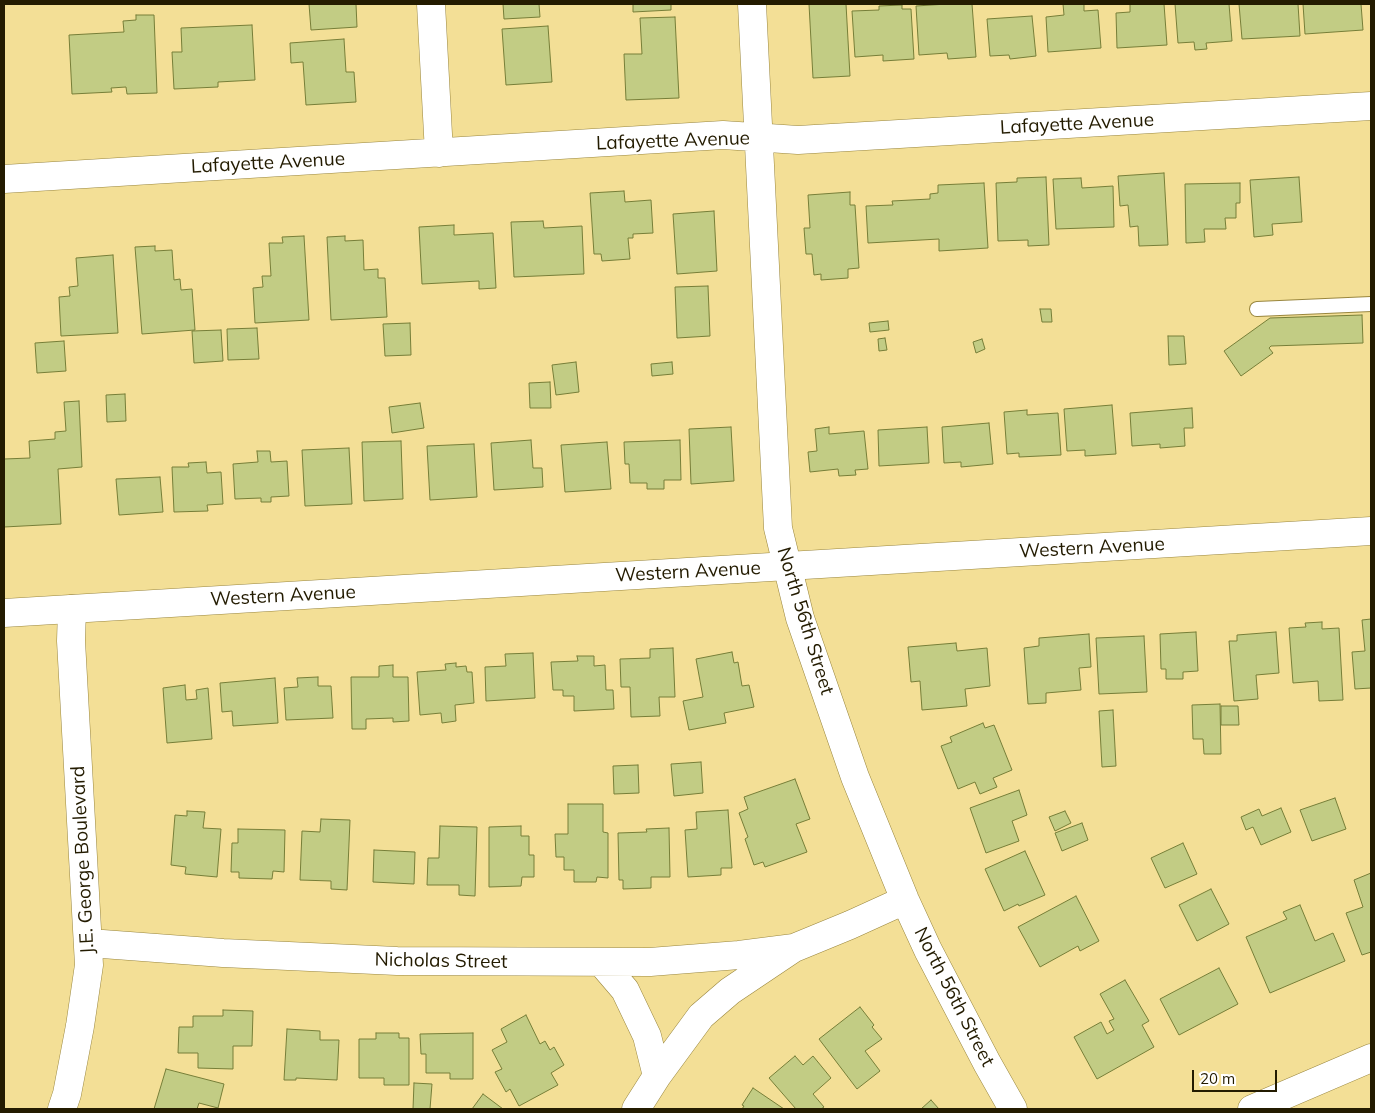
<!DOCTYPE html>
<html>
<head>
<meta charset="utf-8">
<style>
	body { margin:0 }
	#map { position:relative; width:1375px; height:1113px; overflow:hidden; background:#f3df96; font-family:Mulish,sans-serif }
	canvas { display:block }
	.frame { position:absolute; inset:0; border:5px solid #231b00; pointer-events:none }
	.scale { position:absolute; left:1192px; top:1070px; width:85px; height:22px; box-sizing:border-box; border:2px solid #231b00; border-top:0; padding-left:6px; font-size:15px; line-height:18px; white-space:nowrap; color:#231b00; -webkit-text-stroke:4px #fff; paint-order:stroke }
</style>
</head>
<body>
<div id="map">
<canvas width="1375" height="1113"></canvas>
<div class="frame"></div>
<div class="scale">20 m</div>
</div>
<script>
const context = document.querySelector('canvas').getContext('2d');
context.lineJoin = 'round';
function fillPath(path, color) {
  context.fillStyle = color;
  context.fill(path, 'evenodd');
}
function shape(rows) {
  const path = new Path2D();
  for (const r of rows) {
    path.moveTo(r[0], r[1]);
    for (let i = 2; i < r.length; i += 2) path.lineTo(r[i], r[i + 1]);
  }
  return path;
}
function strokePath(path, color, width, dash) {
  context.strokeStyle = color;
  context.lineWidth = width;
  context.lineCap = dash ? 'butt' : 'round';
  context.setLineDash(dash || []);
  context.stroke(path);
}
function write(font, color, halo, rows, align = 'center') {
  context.font = font + ' Mulish,sans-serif';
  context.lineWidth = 4;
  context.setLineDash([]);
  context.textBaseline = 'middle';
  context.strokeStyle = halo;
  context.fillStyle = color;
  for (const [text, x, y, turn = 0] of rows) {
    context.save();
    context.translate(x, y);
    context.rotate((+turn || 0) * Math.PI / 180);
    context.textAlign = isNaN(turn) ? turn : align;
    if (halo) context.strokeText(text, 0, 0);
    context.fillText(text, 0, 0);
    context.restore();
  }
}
const building = shape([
	[309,4,356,4,357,27,311,30,309,4],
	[503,4,539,4,540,17,504,19,503,4],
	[633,4,671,4,671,10,633,12,633,4],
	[809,4,846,4,850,76,813,78,809,4],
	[947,4,972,4,976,57,948,59,947,53,919,55,916,6,947,4],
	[1063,4,1084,4,1084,11,1098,10,1101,48,1048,52,1046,17,1064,15,1063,4],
	[1130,4,1164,4,1167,45,1117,48,1116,13,1130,12,1130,4],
	[1175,4,1229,4,1232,41,1206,43,1207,49,1195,50,1194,42,1178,43,1175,4],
	[1239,4,1298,4,1300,36,1242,39,1239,4],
	[1303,4,1361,4,1363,30,1305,34,1303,4],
	[902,5,902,9,911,9,914,59,883,61,883,55,855,57,852,11,879,10,879,6,902,5],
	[136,15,154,15,157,93,127,94,126,87,111,88,112,92,72,94,69,35,124,32,123,21,136,20,136,15],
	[1032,16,1036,56,1010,59,1009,55,990,56,987,19,1032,16],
	[675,17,679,98,626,100,624,54,642,54,640,18,675,17],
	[252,25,255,80,218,82,218,87,174,89,172,52,182,52,181,28,252,25],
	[548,26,552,82,506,85,502,29,548,26],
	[344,39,346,72,354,72,356,102,306,105,303,62,291,63,290,43,344,39],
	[1164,173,1168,245,1139,246,1138,226,1130,227,1128,205,1120,206,1118,176,1164,173],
	[1046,177,1049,245,1028,246,1028,240,998,241,996,183,1017,182,1017,178,1046,177],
	[1299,177,1302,222,1272,224,1273,235,1254,237,1250,180,1299,177],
	[1081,178,1082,188,1113,186,1114,227,1056,229,1053,179,1081,178],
	[984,183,988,248,939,251,939,239,868,243,866,206,893,205,892,201,930,199,930,194,938,193,938,185,984,183],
	[1240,183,1240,203,1236,203,1236,218,1225,218,1226,229,1204,229,1205,242,1186,243,1185,184,1240,183],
	[624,191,625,202,651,200,653,233,633,234,633,238,628,238,630,259,602,261,601,254,594,254,590,193,624,191],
	[850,192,850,205,855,205,859,268,848,269,848,278,821,280,821,274,814,275,812,254,806,254,804,228,810,228,808,195,850,192],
	[714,211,717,271,677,274,673,214,714,211],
	[543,221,544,228,582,226,584,274,514,277,511,222,543,221],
	[454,225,454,235,493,233,496,288,479,289,479,281,422,284,419,227,454,225],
	[304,236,309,320,255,323,253,288,263,287,262,276,271,276,269,243,283,243,282,237,304,236],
	[345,236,345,241,363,240,364,270,378,269,378,278,385,278,387,317,331,320,327,237,345,236],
	[155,246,155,251,172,250,174,280,180,279,181,290,192,289,195,330,142,334,135,247,155,246],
	[113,255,118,333,61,336,59,297,70,296,69,287,78,286,76,258,113,255],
	[708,286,710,336,677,338,675,287,708,286],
	[1040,309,1051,309,1052,322,1042,322,1040,309],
	[1362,315,1363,343,1271,346,1269,348,1273,353,1241,376,1224,351,1270,318,1362,315],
	[888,321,889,330,870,332,869,323,888,321],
	[410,323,411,355,385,356,383,324,410,323],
	[257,328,259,359,228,360,227,329,257,328],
	[221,330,223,361,194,363,192,331,221,330],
	[1168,336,1184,336,1186,364,1169,365,1168,336],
	[885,338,887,350,879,351,878,339,885,338],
	[982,339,985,349,976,353,973,342,982,339],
	[64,341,66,371,37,373,35,343,64,341],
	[576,362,579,392,556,395,552,365,576,362],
	[672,362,673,374,652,376,651,364,672,362],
	[550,382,551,408,530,408,529,383,550,382],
	[125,394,126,421,107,422,106,395,125,394],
	[79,401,82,467,58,469,61,524,4,527,4,459,30,458,29,441,55,439,55,432,66,431,64,402,79,401],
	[420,403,424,428,392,433,389,407,420,403],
	[1112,405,1116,454,1085,456,1085,450,1067,451,1064,409,1112,405],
	[1192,408,1193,428,1184,428,1185,446,1160,448,1160,444,1132,446,1130,413,1192,408],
	[1027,410,1027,415,1058,413,1061,455,1019,457,1019,453,1007,454,1004,412,1027,410],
	[989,423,993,464,961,467,961,462,944,463,942,427,989,423],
	[731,427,734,481,691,484,689,429,731,427],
	[829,427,829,434,864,431,868,469,855,470,856,475,839,476,838,469,810,472,808,452,817,451,815,429,829,427],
	[927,427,929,463,879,466,878,430,927,427],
	[531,440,533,468,542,468,543,487,494,490,491,443,531,440],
	[680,440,681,480,664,480,664,489,647,489,647,483,630,483,629,464,625,464,624,442,680,440],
	[401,441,403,499,364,501,362,442,401,441],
	[607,442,611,489,565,492,561,445,607,442],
	[474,444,477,497,430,500,427,446,474,444],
	[349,448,352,504,305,506,302,450,349,448],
	[257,451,270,451,271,462,287,461,289,496,271,497,271,502,261,502,261,498,235,499,233,464,258,462,257,451],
	[206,462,207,473,221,472,223,504,207,505,208,511,174,512,172,467,189,467,188,463,206,462],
	[160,477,163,512,119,515,116,479,160,477],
	[1371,619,1371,688,1355,689,1352,652,1365,651,1362,620,1371,619],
	[1322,622,1322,629,1339,628,1343,700,1319,701,1318,681,1293,683,1289,628,1306,627,1305,623,1322,622],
	[1196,632,1198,671,1183,672,1183,679,1166,679,1166,669,1161,669,1160,634,1196,632],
	[1276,632,1279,673,1256,675,1258,699,1234,701,1229,641,1237,641,1237,635,1276,632],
	[1089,634,1091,667,1079,668,1081,690,1046,693,1046,703,1028,704,1024,648,1039,646,1039,638,1089,634],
	[1144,636,1147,692,1099,694,1096,638,1144,636],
	[956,643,957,651,987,648,990,686,965,689,967,706,922,710,920,681,911,682,908,647,956,643],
	[673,648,675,697,659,697,660,716,631,717,630,687,621,687,620,659,650,658,650,649,673,648],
	[732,652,734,663,738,662,742,686,749,685,754,707,724,713,726,723,689,730,683,701,703,697,696,659,732,652],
	[533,653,535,698,486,701,485,667,506,666,505,654,533,653],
	[577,656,594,656,594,666,605,665,606,690,613,690,614,709,574,711,574,696,563,696,563,690,553,690,551,662,578,661,577,656],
	[456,663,456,667,466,666,467,672,472,672,474,703,455,705,456,721,442,723,441,713,420,715,417,672,446,670,445,664,456,663],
	[393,665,393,677,408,677,409,721,393,722,393,718,366,719,366,729,352,729,351,677,379,677,379,666,393,665],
	[318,677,318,686,331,686,333,718,286,720,284,688,298,687,297,678,318,677],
	[275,678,278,723,233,726,232,711,222,712,220,683,275,678],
	[185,685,186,700,197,699,196,690,208,688,212,739,167,743,163,688,185,685],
	[1220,704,1221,754,1204,754,1203,739,1193,739,1192,705,1220,704],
	[1221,706,1238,706,1239,725,1221,725,1221,706],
	[1113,710,1116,766,1102,767,1099,711,1113,710],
	[983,723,985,728,994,725,1012,770,993,778,997,787,980,794,975,782,958,789,941,746,952,742,950,737,983,723],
	[701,762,703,793,674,796,671,764,701,762],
	[638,765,639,793,614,794,613,766,638,765],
	[795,779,810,819,796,824,807,852,765,867,763,862,754,865,745,839,748,837,739,813,748,809,744,797,795,779],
	[1019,790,1027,815,1012,821,1019,841,986,853,970,808,1019,790],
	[1335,798,1346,829,1312,841,1300,810,1335,798],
	[568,804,603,804,603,832,608,833,608,878,597,877,596,882,574,882,574,870,564,870,564,857,556,857,555,834,568,834,568,804],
	[1281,808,1291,832,1261,845,1253,827,1246,830,1241,817,1259,809,1262,816,1281,808],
	[728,810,732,868,721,868,721,875,688,877,685,830,697,829,696,812,728,810],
	[187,811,205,812,203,828,221,829,217,877,185,874,186,867,171,865,175,815,187,816,187,811],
	[1065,811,1071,823,1055,831,1049,817,1065,811],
	[321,819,350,820,347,890,331,889,331,881,300,880,302,831,320,832,321,819],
	[1082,823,1088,840,1062,851,1055,833,1082,823],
	[440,826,477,827,475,896,459,895,459,885,427,885,428,858,439,858,440,826],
	[521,826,521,836,529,836,529,855,534,855,534,877,522,877,521,886,489,887,489,827,521,826],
	[669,828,670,877,651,877,651,888,623,889,623,880,619,880,618,833,647,832,646,829,669,828],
	[238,829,285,830,284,872,273,871,272,879,239,878,239,872,231,872,232,843,238,843,238,829],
	[1183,843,1197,874,1165,888,1151,858,1183,843],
	[374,850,415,852,414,884,373,882,374,850],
	[1025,851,1045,895,1019,906,1018,904,1004,911,985,869,1025,851],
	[1371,873,1371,952,1362,955,1346,913,1363,907,1354,880,1371,873],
	[1211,889,1229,924,1197,941,1179,905,1211,889],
	[1076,896,1099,941,1080,951,1078,946,1040,967,1018,927,1076,896],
	[1300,905,1315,941,1333,933,1345,961,1270,993,1246,937,1287,919,1283,912,1300,905],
	[1219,968,1238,1004,1179,1035,1160,999,1219,968],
	[1125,980,1149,1021,1142,1025,1154,1047,1097,1079,1074,1037,1101,1022,1107,1034,1114,1030,1109,1021,1114,1019,1100,994,1125,980],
	[860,1007,874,1025,872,1027,882,1039,865,1051,880,1071,857,1089,819,1039,860,1007],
	[223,1010,253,1011,252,1046,233,1046,233,1069,198,1068,198,1053,178,1053,179,1027,193,1027,193,1016,223,1016,223,1010],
	[526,1015,540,1044,545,1041,550,1050,554,1047,564,1065,551,1073,558,1085,519,1106,510,1089,506,1092,495,1072,502,1069,492,1050,507,1042,501,1029,526,1015],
	[287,1029,320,1031,320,1040,339,1040,337,1080,296,1078,296,1080,284,1080,287,1029],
	[376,1033,399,1033,399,1038,409,1038,409,1085,384,1085,384,1078,359,1078,359,1039,376,1039,376,1033],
	[473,1033,473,1079,450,1079,450,1073,426,1073,426,1054,421,1054,420,1034,473,1033],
	[795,1056,803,1065,813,1056,831,1078,813,1094,824,1107,821,1109,796,1109,769,1078,795,1056],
	[166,1069,224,1084,218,1108,199,1103,197,1109,154,1109,166,1069],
	[414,1083,432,1084,430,1109,413,1109,414,1083],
	[753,1088,784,1109,742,1109,744,1106,742,1105,753,1088],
	[483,1094,503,1109,472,1109,483,1094],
	[931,1100,939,1109,921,1109,931,1100]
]);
fillPath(building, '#c2cc84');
strokePath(building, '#767e38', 1);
const service = shape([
	[1257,309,1371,304]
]);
const minor = shape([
	[431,4,439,153],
	[752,4,778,528,800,618,855,777,905,900,928,950,987,1063,1013,1109],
	[4,179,723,135,798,140,1371,106],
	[89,943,223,953,397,961,650,962,739,955,794,948],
	[601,962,625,990,647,1036,657,1076],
	[62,1109,67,1094,80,1026,89,965,71,641,72,609],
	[636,1109,657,1076,701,1016,730,991,794,948,850,925,905,900],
	[1252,1109,1371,1058]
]);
const tertiary = shape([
	[4,613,1371,531]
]);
strokePath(service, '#99863e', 16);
strokePath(minor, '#99863e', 29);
strokePath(tertiary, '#99863e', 29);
strokePath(service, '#fff', 14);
strokePath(minor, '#fff', 28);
strokePath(tertiary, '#fff', 28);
write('19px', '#231b00', '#fff', [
	["Lafayette Avenue",1077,124,-3],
	["Lafayette Avenue",673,141,-2],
	["Lafayette Avenue",268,163,-3],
	["Western Avenue",1092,548,-3],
	["Western Avenue",688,572,-3],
	["Western Avenue",283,596,-3],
	["North 56th Street",805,621,73],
	["J.E. George Boulevard",83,860,-93],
	["Nicholas Street",441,961,1],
	["North 56th Street",954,997,63]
]);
</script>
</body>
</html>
